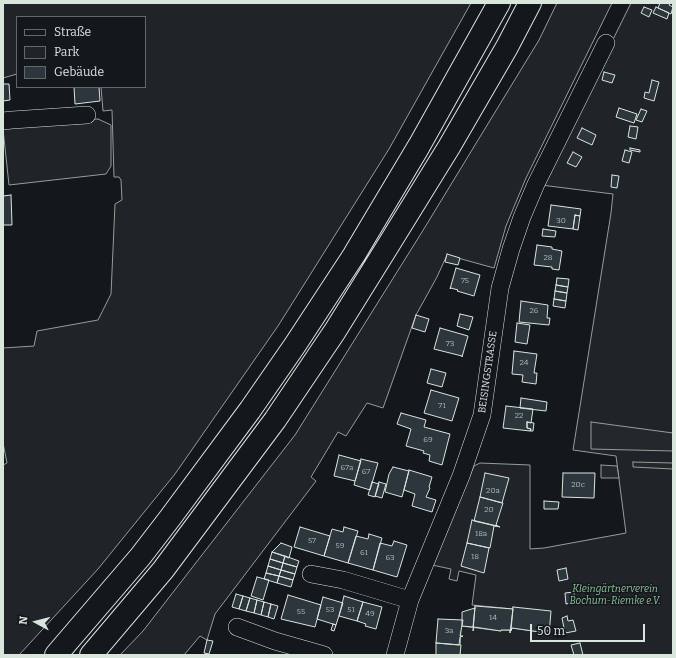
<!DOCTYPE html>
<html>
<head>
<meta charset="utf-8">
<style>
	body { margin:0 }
	#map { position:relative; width:676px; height:658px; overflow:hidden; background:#14181c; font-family:Bitter,serif }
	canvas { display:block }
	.frame { position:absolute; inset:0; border:4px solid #d8e6dc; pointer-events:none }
	.legend { position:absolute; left:16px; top:16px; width:130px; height:72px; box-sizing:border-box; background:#14181c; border:1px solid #626a69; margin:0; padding:5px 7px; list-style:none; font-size:12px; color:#d8e6dc }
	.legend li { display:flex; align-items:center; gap:8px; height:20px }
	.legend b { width:20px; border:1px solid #626a69 }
	.north { position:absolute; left:16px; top:602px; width:40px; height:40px; -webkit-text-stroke:3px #14181c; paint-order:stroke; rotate:277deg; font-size:11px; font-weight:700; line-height:16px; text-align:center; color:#d8e6dc }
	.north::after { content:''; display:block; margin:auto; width:14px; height:18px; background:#d8e6dc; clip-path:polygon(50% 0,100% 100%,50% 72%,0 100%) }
	.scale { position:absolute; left:530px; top:624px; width:115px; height:18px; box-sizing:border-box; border:2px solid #d8e6dc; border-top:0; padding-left:5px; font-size:12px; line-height:14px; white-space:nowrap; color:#d8e6dc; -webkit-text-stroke:3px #14181c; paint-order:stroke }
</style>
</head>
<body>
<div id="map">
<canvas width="676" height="658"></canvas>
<div class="frame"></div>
<ul class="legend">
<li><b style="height:5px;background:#14181c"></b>Straße</li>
<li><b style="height:11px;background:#202428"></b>Park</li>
<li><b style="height:11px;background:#2c363c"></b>Gebäude</li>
</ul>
<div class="north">N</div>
<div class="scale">50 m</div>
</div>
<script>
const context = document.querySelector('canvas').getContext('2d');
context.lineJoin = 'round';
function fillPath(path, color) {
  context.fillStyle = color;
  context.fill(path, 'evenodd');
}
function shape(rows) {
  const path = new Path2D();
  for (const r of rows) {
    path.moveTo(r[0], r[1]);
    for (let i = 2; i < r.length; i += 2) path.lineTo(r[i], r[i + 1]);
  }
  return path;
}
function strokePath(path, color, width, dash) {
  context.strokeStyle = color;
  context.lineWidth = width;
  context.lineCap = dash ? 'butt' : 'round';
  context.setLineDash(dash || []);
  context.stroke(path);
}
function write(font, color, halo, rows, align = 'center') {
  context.font = font + ' Bitter,serif';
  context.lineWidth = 3;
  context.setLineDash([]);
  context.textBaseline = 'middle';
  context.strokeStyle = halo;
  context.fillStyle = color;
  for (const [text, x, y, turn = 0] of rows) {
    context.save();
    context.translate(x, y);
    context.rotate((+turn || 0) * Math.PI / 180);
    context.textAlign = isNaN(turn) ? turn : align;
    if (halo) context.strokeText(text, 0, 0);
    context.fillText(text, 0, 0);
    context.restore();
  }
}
const green = shape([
	[3,3,471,3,389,149,278,326,175,474,98,569,19,655,3,655,3,465,7,463,3,443,3,348,34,346,37,331,98,320,111,294,115,204,122,200,121,180,119,177,114,177,112,110,103,111,101,87,145,87,145,17,17,17,17,74,3,78,3,3],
	[557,3,612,3,526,178,506,226,494,268,447,255,437,277,416,315,383,408,367,403,346,436,338,432,311,477,316,481,215,614,207,640,200,636,184,655,120,655,143,631,295,435,422,232,539,40,557,3],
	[631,3,673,3,673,655,460,655,461,626,501,631,501,630,510,630,510,631,512,628,540,632,540,630,549,631,513,607,513,609,472,605,476,575,459,571,457,581,449,579,451,569,432,565,474,466,480,463,530,465,530,549,544,548,626,533,616,456,573,450,611,213,613,194,541,185,631,3],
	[98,119,111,125,111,166,106,174,9,185,3,129,13,124,98,119]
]);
fillPath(green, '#202428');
strokePath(green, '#939e99', 1);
const parking = shape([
	[591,422,673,433,673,451,591,449,591,422],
	[633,462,673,463,673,469,633,467,633,462],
	[601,465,617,466,619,478,601,478,601,465]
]);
fillPath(parking, '#24282b');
strokePath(parking, '#939e99', 1);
const building = shape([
	[660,3,670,3,669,5,673,7,671,14,658,8,660,3],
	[644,7,652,10,649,17,641,13,644,7],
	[656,7,669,13,667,19,653,13,656,7],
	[604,72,615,75,612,83,602,80,604,72],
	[652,80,659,82,654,101,644,98,645,92,649,93,652,80],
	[3,84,9,84,10,100,3,101,3,84],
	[74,87,99,87,100,101,75,104,74,87],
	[619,108,637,114,634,123,616,117,619,108],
	[641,109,647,111,642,122,636,120,641,109],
	[630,126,638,127,636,139,628,137,630,126],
	[582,128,596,135,592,145,577,138,582,128],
	[630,148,640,150,640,152,630,150,630,148],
	[625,150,632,152,629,163,622,161,625,150],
	[573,152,582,157,576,167,567,163,573,152],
	[612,175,619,176,617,188,611,187,612,175],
	[11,195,12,225,3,225,3,196,11,195],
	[551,205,581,209,580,216,575,215,573,229,548,226,551,205],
	[575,215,580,216,578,230,573,229,575,215],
	[543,229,556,231,555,237,542,236,543,229],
	[537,245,552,247,552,249,562,251,559,270,552,269,552,267,534,265,537,245],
	[447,254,460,258,458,265,445,262,447,254],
	[456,268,480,275,474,296,457,291,458,290,451,288,450,289,456,268],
	[557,278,569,279,568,287,556,285,557,278],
	[556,285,568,287,567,293,555,291,556,285],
	[555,291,567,293,566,301,554,299,555,291],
	[554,299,566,301,565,308,553,306,554,299],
	[521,301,548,305,547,318,550,318,549,325,519,322,521,301],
	[460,314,473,317,469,330,457,326,460,314],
	[416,315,429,319,425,332,412,328,416,315],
	[517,323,530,325,527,344,515,342,517,323],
	[440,328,468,336,462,357,462,356,434,349,440,328],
	[514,351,537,354,534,373,537,373,536,384,522,382,523,375,512,374,514,351],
	[431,369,446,373,442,387,427,383,431,369],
	[431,390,459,398,452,421,424,413,431,390],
	[521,398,547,402,546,411,520,408,521,398],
	[506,406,533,409,531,423,527,422,527,428,531,429,530,431,503,428,506,406],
	[401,413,426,420,424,427,450,434,442,465,429,461,430,455,423,453,424,451,406,446,411,429,397,424,401,413],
	[527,422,534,423,533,431,530,431,531,429,527,428,527,422],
	[339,455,361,461,355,481,334,476,339,455],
	[361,459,378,463,370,490,354,485,361,459],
	[393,467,409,471,402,497,385,492,389,474,393,467],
	[409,470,432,477,429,487,430,488,426,497,436,500,432,512,412,506,415,494,404,490,409,470],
	[485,473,509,478,502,503,480,497,485,473],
	[563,473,595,473,594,498,562,497,563,473],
	[372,482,379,484,375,497,368,495,372,482],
	[379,482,386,484,382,498,375,496,379,482],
	[480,497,503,503,496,525,500,527,474,521,480,497],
	[544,501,559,502,558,509,544,509,544,501],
	[472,520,497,526,494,526,490,548,467,543,472,520],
	[300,527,330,536,324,556,294,547,300,527],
	[344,527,358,531,348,563,324,556,332,529,343,532,344,527],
	[369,534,382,538,373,570,348,563,356,536,368,539,369,534],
	[394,541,407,545,397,577,373,570,380,543,392,546,394,541],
	[281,543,292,547,289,558,272,552,281,543],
	[467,543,489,548,484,573,461,566,467,543],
	[272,552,285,556,283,563,270,559,272,552],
	[285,556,299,561,297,567,283,563,285,556],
	[270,559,283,563,281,570,268,566,270,559],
	[283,563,297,567,295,574,281,570,283,563],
	[268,566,281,570,279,576,266,573,268,566],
	[566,568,568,579,559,581,557,570,566,568],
	[281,570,295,574,293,580,279,576,281,570],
	[266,573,279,576,277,583,264,579,266,573],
	[279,576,293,580,291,587,277,583,279,576],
	[257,577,269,580,263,600,251,596,257,577],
	[574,592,575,602,566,604,565,593,574,592],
	[236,594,243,596,239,609,232,607,236,594],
	[288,595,321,605,315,627,281,619,288,595],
	[243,596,250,598,246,611,239,609,243,596],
	[344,596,363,602,357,621,339,616,344,596],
	[323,597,343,603,336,625,317,619,323,597],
	[250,598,257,600,254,613,246,611,250,598],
	[257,600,264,602,261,615,254,613,257,600],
	[264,602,271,604,268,617,261,615,264,602],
	[363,602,382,607,376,629,365,626,366,624,357,621,363,602],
	[271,604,278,606,274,619,268,617,271,604],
	[475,606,513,609,510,633,510,630,501,630,501,631,474,627,473,631,475,606],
	[513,607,551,611,549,635,549,631,540,630,540,632,512,628,511,631,513,607],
	[475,608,473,627,462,626,462,612,475,608],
	[567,616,568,621,573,620,576,631,565,633,562,618,567,616],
	[438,619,463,620,460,636,463,636,460,637,459,645,436,643,438,619],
	[333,624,336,625,334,631,331,630,333,624],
	[207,640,213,641,209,654,204,653,207,640],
	[436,643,461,645,460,655,436,655,436,643],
	[580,643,583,655,574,655,571,645,580,643]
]);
fillPath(building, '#2c363c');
strokePath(building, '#d8e6dc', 1);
const minor = shape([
	[3,121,12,120,87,115],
	[311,574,343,580,410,600],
	[237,627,275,641,324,655],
	[395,655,410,600,461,476,482,415,500,288,511,249,522,217,536,184,606,43]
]);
const highway = shape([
	[56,655,140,557,170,518,250,410,295,345,354,255,419,146,499,3],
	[91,655,163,570,275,420,335,331,386,249,449,147,507,47,530,3]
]);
strokePath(minor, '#d8e6dc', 18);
strokePath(highway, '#d8e6dc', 24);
strokePath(minor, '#14181c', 17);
strokePath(highway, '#14181c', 22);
write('8px', '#adbab4', null, [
	["30",561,221],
	["28",548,258],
	["75",465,281],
	["26",534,311],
	["73",450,344],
	["24",524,363],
	["71",442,406],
	["22",519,416],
	["69",428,440],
	["67a",347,468],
	["67",366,472],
	["20c",578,485],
	["20a",493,491],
	["20",489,510],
	["18a",481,534],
	["57",312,541],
	["59",340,546],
	["61",364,553],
	["18",475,557],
	["63",390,558],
	["53",330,610],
	["51",351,610],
	["55",301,612],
	["49",370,614],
	["14",493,618],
	["3a",449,631]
]);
write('10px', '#d8e6dc', '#14181c', [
	["BEISINGSTRASSE",488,372,-82]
]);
write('italic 10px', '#8ac095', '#14181c', [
	["Kleingärtnerverein",615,589],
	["Bochum-Riemke e.V.",615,601]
]);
</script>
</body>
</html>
